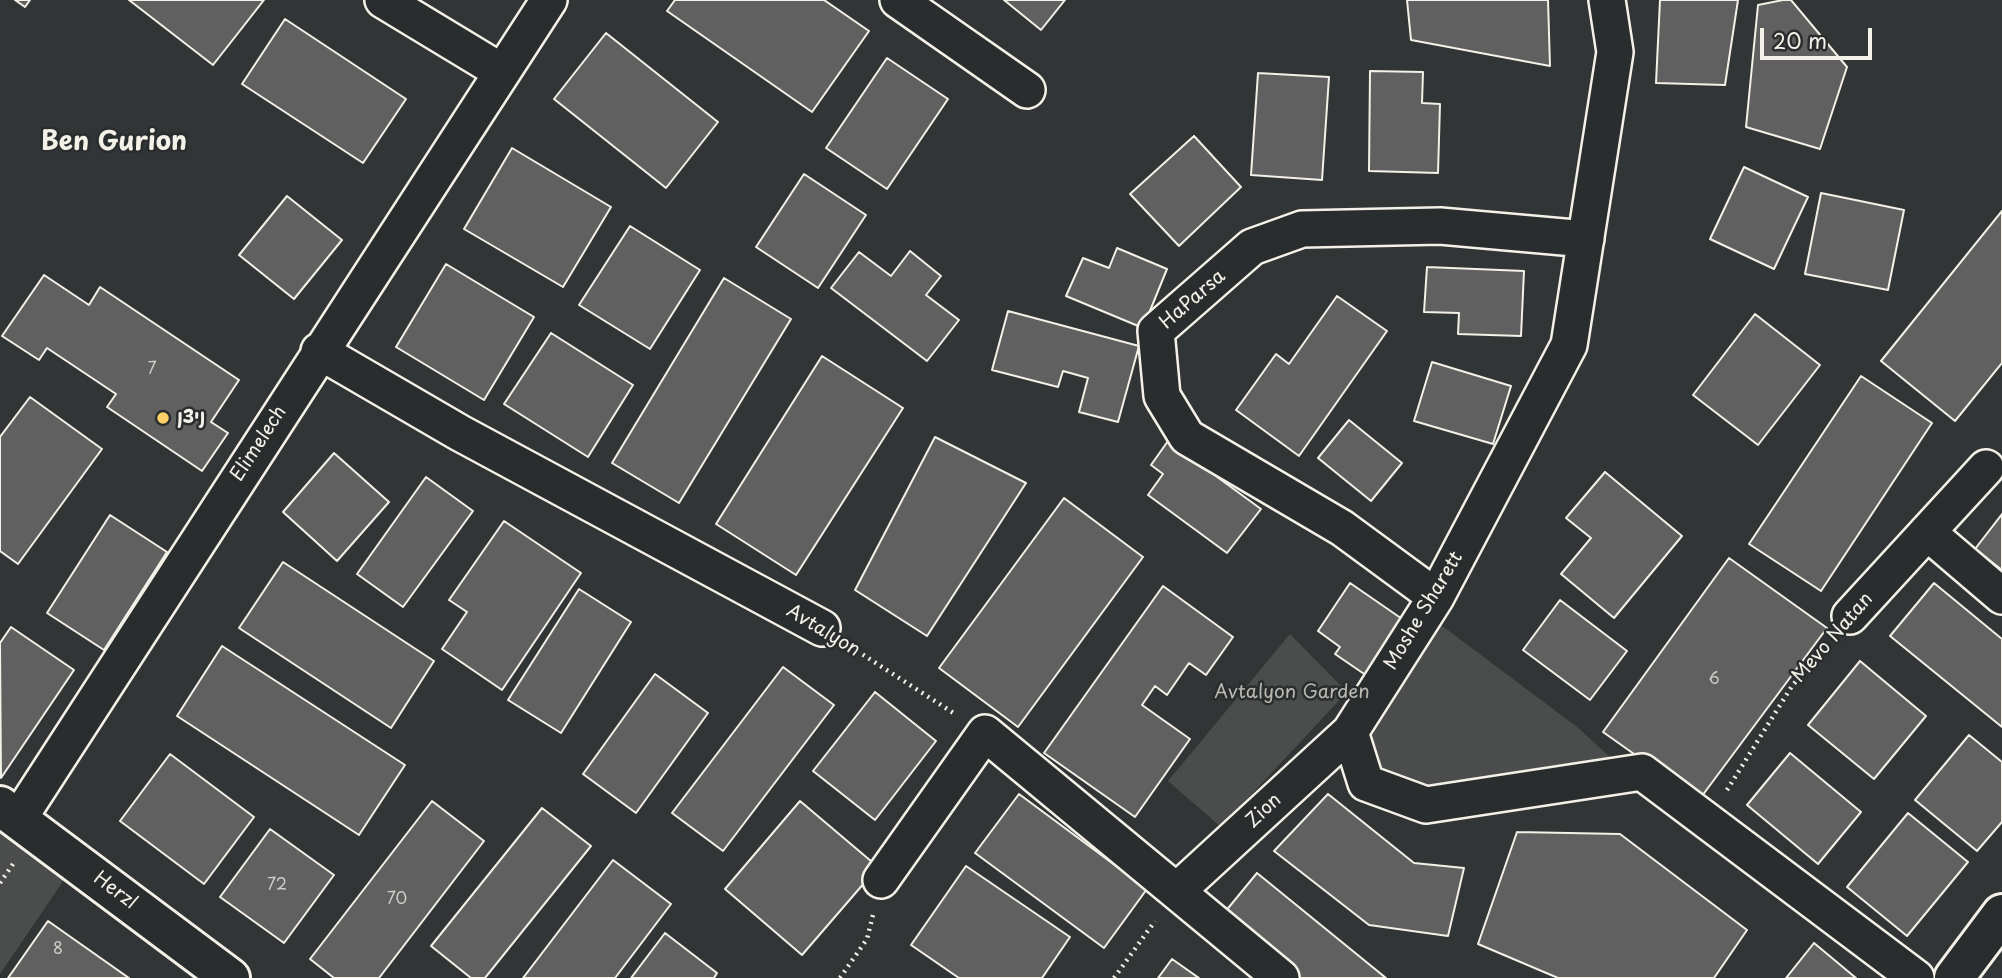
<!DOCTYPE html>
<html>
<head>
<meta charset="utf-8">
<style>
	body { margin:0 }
	#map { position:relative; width:2002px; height:978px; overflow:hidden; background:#323535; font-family:"Playpen Sans",sans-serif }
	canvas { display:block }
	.scale { position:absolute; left:1760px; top:28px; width:112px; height:32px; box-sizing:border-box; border:4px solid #f4f1e8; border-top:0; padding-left:9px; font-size:21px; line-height:24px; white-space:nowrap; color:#f4f1e8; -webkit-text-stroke:5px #2a2d2e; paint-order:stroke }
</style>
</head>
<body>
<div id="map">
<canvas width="2002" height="978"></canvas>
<div class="scale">20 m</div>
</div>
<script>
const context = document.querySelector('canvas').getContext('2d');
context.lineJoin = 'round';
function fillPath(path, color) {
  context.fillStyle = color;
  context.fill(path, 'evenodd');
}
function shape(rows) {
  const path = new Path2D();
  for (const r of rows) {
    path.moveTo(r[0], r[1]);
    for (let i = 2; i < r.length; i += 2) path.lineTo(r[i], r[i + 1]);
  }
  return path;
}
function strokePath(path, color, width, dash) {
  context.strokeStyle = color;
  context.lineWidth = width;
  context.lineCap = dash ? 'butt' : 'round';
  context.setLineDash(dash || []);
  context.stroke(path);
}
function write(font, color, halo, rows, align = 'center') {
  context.font = font + ' "Playpen Sans","Playpen Sans Hebrew",sans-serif';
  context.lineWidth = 5;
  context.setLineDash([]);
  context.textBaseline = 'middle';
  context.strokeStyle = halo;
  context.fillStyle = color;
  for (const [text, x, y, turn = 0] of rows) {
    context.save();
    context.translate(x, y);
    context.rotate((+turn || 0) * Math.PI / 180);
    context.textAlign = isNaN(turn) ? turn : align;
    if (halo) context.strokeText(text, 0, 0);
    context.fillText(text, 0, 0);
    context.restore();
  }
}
fillPath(shape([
	[1433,619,1577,727,1620,766,1470,786,1411,789,1375,772,1362,729],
	[1290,634,1347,692,1221,827,1168,781],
	[0,827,66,877,0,974]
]), '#4b4d4c');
const building = shape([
	[15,0,30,0,25,7,15,0],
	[129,0,264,0,213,65,129,0],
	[675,0,824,0,869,31,812,112,667,11,675,0],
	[1004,0,1065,0,1041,30,1004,0],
	[1407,0,1548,0,1550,66,1411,40,1407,0],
	[1660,0,1738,0,1725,85,1656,83,1660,0],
	[1783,0,1791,0,1847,67,1820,149,1746,127,1758,5,1783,0],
	[285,19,406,99,363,163,242,84,285,19],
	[606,33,718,122,666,188,554,99,606,33],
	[887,58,948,99,887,189,826,148,887,58],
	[1370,71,1423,72,1422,103,1440,104,1438,173,1369,171,1370,71],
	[1258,73,1329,77,1322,180,1251,175,1258,73],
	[1194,136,1241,187,1179,246,1130,194,1194,136],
	[512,148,611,207,563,287,464,229,512,148],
	[1744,167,1808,197,1774,269,1710,239,1744,167],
	[804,174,866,215,818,288,756,247,804,174],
	[1821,193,1904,210,1888,290,1805,274,1821,193],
	[287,196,342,240,294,299,239,255,287,196],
	[2002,211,2002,363,1955,421,1881,361,2002,211],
	[630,226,700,270,650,349,579,305,630,226],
	[1117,248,1167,269,1143,328,1066,296,1083,258,1109,268,1117,248],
	[910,251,941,276,926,295,959,320,927,361,831,288,859,252,891,276,910,251],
	[446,264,534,317,484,400,396,347,446,264],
	[1427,267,1524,271,1521,336,1458,334,1459,313,1424,312,1427,267],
	[44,275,89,305,100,287,239,380,211,422,228,433,202,471,107,407,116,394,47,348,39,360,2,336,44,275],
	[724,278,791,319,679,503,612,463,724,278],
	[1337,296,1387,331,1299,456,1236,410,1276,354,1289,364,1337,296],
	[1008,311,1139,346,1118,422,1079,412,1088,378,1063,371,1058,387,992,370,1008,311],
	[1755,314,1820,365,1758,445,1693,395,1755,314],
	[551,333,633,385,588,457,504,404,551,333],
	[822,356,903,408,796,575,716,524,822,356],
	[1432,362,1511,386,1493,444,1414,421,1432,362],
	[1861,376,1932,423,1821,591,1749,544,1861,376],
	[30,397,102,449,18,564,0,551,0,437,30,397],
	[1349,420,1402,463,1371,501,1318,458,1349,420],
	[935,437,1026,483,927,636,855,590,935,437],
	[1168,441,1261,509,1227,553,1148,495,1163,474,1151,465,1168,441],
	[334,453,389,502,337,561,283,512,334,453],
	[1605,472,1682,536,1614,618,1561,574,1591,538,1566,518,1605,472],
	[426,477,473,511,403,607,357,574,426,477],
	[1064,498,1143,557,1018,727,939,668,1064,498],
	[2002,514,2002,570,1975,549,2002,514],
	[110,515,167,552,104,650,47,613,110,515],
	[504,521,581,573,502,690,442,649,467,612,449,600,504,521],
	[1729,558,1827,628,1699,800,1603,732,1729,558],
	[283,562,434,661,391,728,239,628,283,562],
	[1350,583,1408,623,1370,678,1335,654,1340,647,1318,631,1350,583],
	[1934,583,2002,639,2002,727,1890,636,1934,583],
	[1163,586,1233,637,1206,675,1189,663,1167,695,1155,686,1142,705,1190,739,1135,817,1044,753,1163,586],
	[579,589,631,622,561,733,508,700,579,589],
	[1560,600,1627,651,1590,700,1523,650,1560,600],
	[11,627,74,670,1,778,0,643,11,627],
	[222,646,405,765,359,835,177,716,222,646],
	[1860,661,1926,716,1874,779,1808,725,1860,661],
	[783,667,834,705,723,851,672,813,783,667],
	[655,674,708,713,636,813,583,774,655,674],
	[875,692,936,741,875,820,813,771,875,692],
	[1969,735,2002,762,2002,822,1977,851,1915,800,1969,735],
	[1790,753,1861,812,1818,864,1747,805,1790,753],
	[170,754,254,817,204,884,120,821,170,754],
	[1019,794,1147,889,1104,948,975,853,1019,794],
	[1328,794,1414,863,1464,868,1448,936,1369,925,1274,851,1328,794],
	[432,801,484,841,379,978,334,978,310,959,432,801],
	[800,801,878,867,802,955,725,889,800,801],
	[542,808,591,846,485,978,471,978,431,946,542,808],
	[1908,813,1968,862,1907,936,1847,887,1908,813],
	[270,829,334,875,284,943,220,897,270,829],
	[1517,832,1620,834,1747,930,1714,978,1558,978,1478,944,1517,832],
	[613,860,671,904,615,978,523,978,613,860],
	[966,866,1070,937,1042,978,959,978,911,945,966,866],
	[1257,873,1386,978,1294,978,1220,918,1257,873],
	[48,921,129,978,8,978,48,921],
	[665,933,717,973,714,978,631,978,665,933],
	[1814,943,1856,978,1786,978,1814,943],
	[1172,959,1199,978,1158,978,1172,959]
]);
fillPath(building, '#5f605f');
strokePath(building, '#f4f1e8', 2);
const street = shape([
	[383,0,502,72],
	[898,0,1027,90],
	[1607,0,1615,52,1569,345,1436,597,1350,732,1366,783,1426,805,1642,772,1916,978],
	[319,351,460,433,822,628],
	[1927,532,2002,596],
	[1436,597,1342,528,1187,437,1162,396,1156,331,1252,247,1302,229,1440,226,1586,239],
	[1850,616,1986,468],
	[19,818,549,0],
	[881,880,985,733,1281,978],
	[1178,890,1350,732]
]);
const secondary = shape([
	[0,806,230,978],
	[1954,978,2002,914]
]);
strokePath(street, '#f4f1e8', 40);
strokePath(secondary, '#f4f1e8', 44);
strokePath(shape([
	[851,647,955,714],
	[1727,790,1792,686,1829,642],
	[0,883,13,864],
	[840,978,867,939,873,915],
	[1114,978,1155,921]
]), '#f4f1e8', 4.5, [2, 5]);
strokePath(street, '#2a2d2e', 35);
strokePath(secondary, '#2a2d2e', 38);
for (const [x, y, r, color] of [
	[163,418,7,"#ffd166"]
]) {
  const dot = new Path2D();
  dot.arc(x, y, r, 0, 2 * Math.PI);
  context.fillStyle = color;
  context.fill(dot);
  strokePath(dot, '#2a2d2e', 2.5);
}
write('16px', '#cfcdc6', null, [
	["7",152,370],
	["6",1714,680],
	["72",277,886],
	["70",397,900],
	["8",58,950]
]);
write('19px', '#f4f1e8', '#2a2d2e', [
	["HaParsa",1193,300,-41],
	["Elimelech",259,444,-57],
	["Moshe Sharett",1424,611,-59],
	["Avtalyon",823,631,31],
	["Mevo Natan",1833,638,-49],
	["Zion",1264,811,-43],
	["Herzl",115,891,37]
]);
write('bold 19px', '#f4f1e8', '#2a2d2e', [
	["ניצן",177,418]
], 'left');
write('19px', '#b9b8b1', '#2a2d2e', [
	["Avtalyon Garden",1292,693]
]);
write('bold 26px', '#f4f1e8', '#2a2d2e', [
	["Ben Gurion",114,143]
]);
</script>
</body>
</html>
